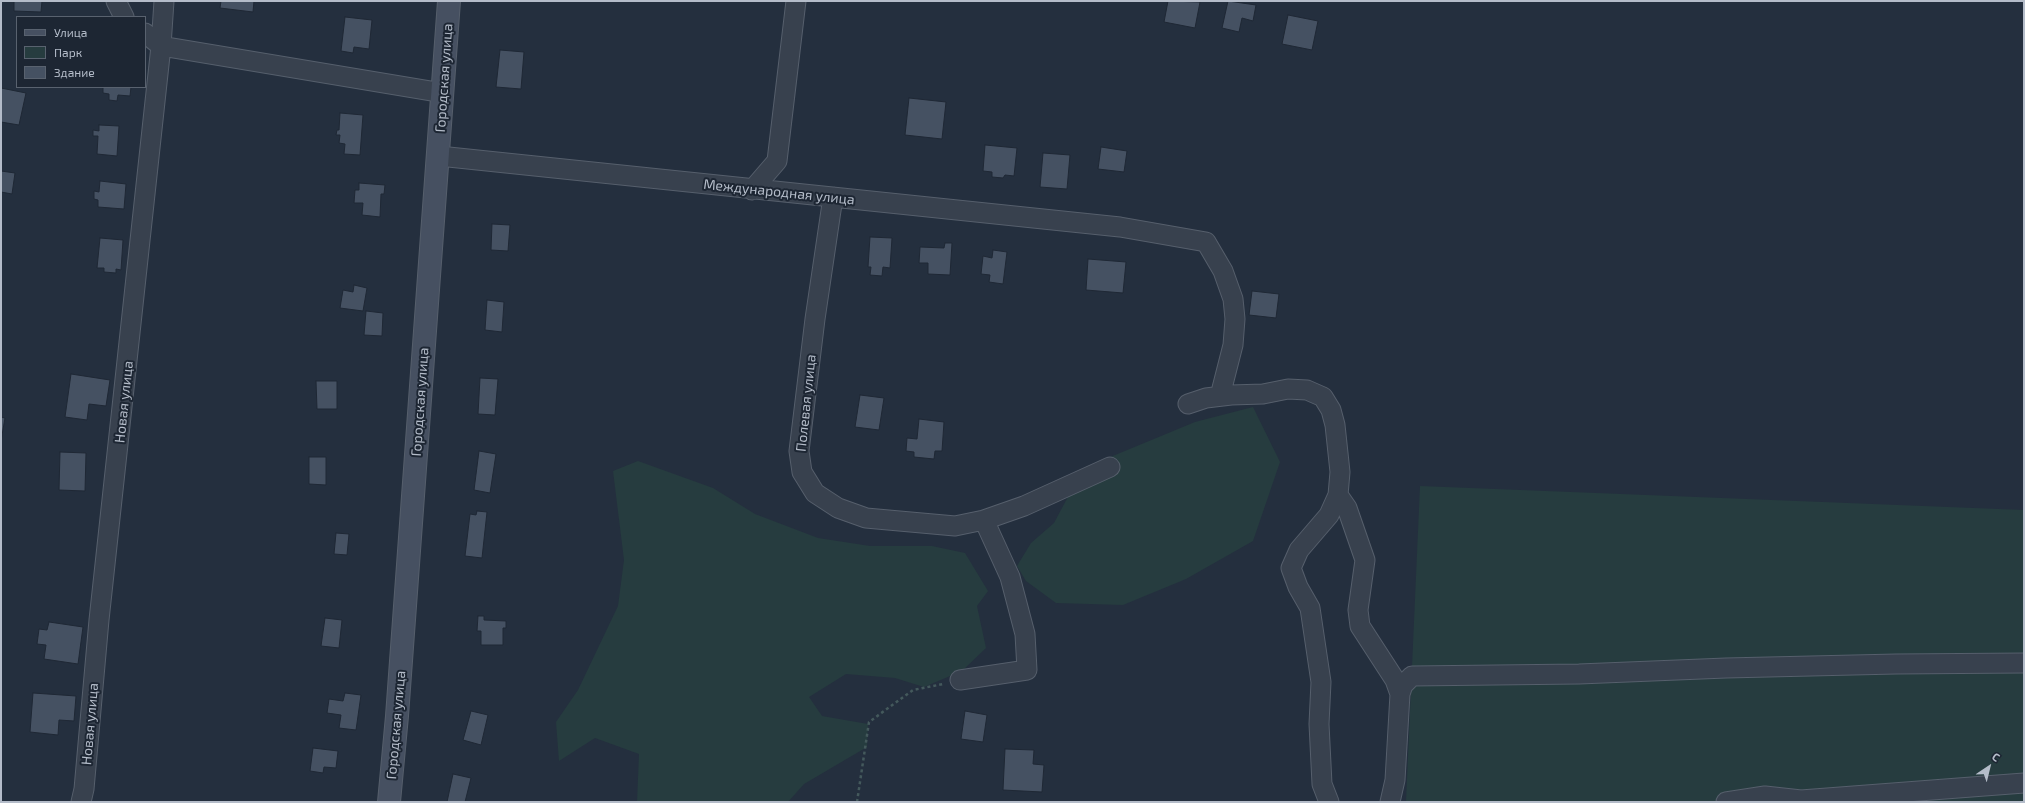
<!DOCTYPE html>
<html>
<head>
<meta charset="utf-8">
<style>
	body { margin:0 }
	#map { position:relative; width:2025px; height:803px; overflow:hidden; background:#242f3e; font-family:"Exo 2",sans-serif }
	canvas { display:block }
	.frame { position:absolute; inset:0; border:2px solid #b4bcc9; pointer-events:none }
	.legend { position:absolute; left:16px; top:16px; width:130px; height:72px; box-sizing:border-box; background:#1d2633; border:1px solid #59626f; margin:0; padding:5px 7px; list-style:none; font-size:12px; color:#b4bcc9 }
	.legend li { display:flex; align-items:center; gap:8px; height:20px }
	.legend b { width:20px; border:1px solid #59626f }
	.north { position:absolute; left:1969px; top:747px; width:40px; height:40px; -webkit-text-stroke:3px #1d2633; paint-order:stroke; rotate:35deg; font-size:11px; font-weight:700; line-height:16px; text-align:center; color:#b4bcc9 }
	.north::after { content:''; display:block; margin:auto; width:14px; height:18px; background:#b4bcc9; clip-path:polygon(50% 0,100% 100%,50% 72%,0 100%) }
</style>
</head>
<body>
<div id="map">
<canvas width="2025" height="803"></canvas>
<div class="frame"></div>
<ul class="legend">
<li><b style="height:5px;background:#465061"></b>Улица</li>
<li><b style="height:11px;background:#263c3f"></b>Парк</li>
<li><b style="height:11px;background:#455162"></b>Здание</li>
</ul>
<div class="north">С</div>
</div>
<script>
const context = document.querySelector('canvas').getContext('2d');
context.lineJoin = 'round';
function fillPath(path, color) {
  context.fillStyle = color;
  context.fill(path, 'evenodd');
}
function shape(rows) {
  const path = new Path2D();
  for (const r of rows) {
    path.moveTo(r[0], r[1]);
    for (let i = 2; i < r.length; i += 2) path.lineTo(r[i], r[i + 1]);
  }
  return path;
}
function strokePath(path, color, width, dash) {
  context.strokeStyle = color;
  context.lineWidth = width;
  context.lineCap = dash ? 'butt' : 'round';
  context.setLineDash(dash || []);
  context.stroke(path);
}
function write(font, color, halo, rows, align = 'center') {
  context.font = font + ' "Exo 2",sans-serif';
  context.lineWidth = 4;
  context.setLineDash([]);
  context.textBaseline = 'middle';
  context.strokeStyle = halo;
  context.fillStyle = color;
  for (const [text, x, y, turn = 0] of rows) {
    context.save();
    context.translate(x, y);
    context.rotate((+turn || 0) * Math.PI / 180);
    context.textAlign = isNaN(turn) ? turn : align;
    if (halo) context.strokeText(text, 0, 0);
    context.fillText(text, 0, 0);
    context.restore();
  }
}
fillPath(shape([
	[1253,407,1280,462,1253,541,1186,579,1123,605,1056,603,1026,581,1017,566,1031,543,1054,523,1070,493,1091,465,1195,422],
	[638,461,713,488,755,514,818,538,870,546,932,546,965,553,988,591,977,606,986,648,962,671,924,687,895,678,846,674,809,697,822,716,868,724,867,747,804,784,788,802,637,802,639,754,595,738,559,761,556,722,578,690,618,606,624,560,613,471],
	[1420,486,2024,510,2024,802,1406,802]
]), '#263c3f');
const building = shape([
	[14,1,42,1,41,12,14,11,14,1],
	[221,1,254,1,253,12,220,8,221,1],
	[1168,1,1200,2,1195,28,1164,22,1168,1],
	[1228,1,1256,5,1253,21,1242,18,1239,32,1222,28,1228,1],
	[1288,15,1318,21,1312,50,1282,44,1288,15],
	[345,17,372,20,369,49,354,47,353,53,341,51,345,17],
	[500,50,524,52,521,89,496,87,500,50],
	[103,87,131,87,130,96,118,95,117,101,109,100,109,94,103,93,103,87],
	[1,88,26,93,19,125,1,122,1,88],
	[909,98,946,102,942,139,905,135,909,98],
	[340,113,363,115,360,155,344,154,345,144,339,143,340,135,336,135,337,130,339,130,340,113],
	[99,125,119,126,117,156,97,154,98,136,93,136,93,130,99,131,99,125],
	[985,145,1017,148,1014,176,1005,175,1003,178,992,177,992,172,983,171,985,145],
	[1101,147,1127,151,1124,172,1098,169,1101,147],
	[1043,153,1070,155,1067,189,1040,187,1043,153],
	[1,171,15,173,12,194,1,192,1,171],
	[100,181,126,184,124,209,98,207,98,200,94,199,94,191,99,192,100,181],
	[359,183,385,185,384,194,381,194,380,217,362,215,363,203,354,203,355,190,359,190,359,183],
	[492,224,510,225,508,251,491,250,492,224],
	[870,237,892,238,890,268,883,267,882,276,870,275,871,267,868,267,870,237],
	[100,238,123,240,121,270,116,269,116,273,104,272,104,268,97,268,100,238],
	[945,243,952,243,950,275,928,274,928,263,919,263,920,247,944,248,945,243],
	[993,250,1007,252,1003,284,989,282,990,275,981,274,983,256,992,258,993,250],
	[1088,259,1126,262,1123,293,1086,290,1088,259],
	[354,285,367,288,363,311,340,308,343,290,353,292,354,285],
	[1252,291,1279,294,1276,318,1249,315,1252,291],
	[487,300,504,302,502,332,485,330,487,300],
	[366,311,383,313,382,336,364,335,366,311],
	[71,374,110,380,106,406,89,404,87,420,65,417,71,374],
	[480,378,498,379,495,415,478,414,480,378],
	[316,381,337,381,337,409,317,409,316,381],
	[860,395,884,398,879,430,855,427,860,395],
	[1,417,5,418,1,441,1,417],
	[919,419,944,422,942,451,935,451,934,459,914,457,914,452,906,451,907,438,917,439,919,419],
	[479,451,496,454,490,493,474,490,479,451],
	[60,452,86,453,85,491,59,490,60,452],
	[309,457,326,457,326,485,309,484,309,457],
	[477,511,487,512,482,558,465,556,470,514,476,515,477,511],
	[336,533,349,534,347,555,334,554,336,533],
	[478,616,484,616,484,620,506,621,506,628,503,628,503,645,481,645,481,631,477,631,478,616],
	[325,618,342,620,339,648,321,646,325,618],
	[49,622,83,627,78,664,44,659,46,645,37,644,39,629,47,630,49,622],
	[33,693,76,696,74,721,59,720,58,735,30,732,33,693],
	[345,693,361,695,356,730,339,728,341,715,327,713,329,699,343,701,345,693],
	[471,711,488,715,481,745,463,740,471,711],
	[965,711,987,715,983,742,961,739,965,711],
	[313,748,338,751,336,768,324,767,323,773,310,771,313,748],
	[1005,749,1034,750,1033,764,1044,765,1042,792,1003,790,1005,749],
	[453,774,471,778,465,802,447,802,453,774]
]);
fillPath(building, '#455162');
strokePath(building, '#1f2835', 1);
const street = shape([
	[116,1,124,17],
	[145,33,161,46,443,93],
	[439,156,1120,227,1206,242,1223,271,1233,299,1235,319,1233,345,1220,396],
	[752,190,777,161,796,1],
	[833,197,815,319,799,451,802,472,815,493,838,508,866,518,955,526,984,520,1010,577,1025,634,1027,670,960,680],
	[1188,404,1206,398,1231,395,1263,394,1288,389,1307,390,1323,397,1331,410,1335,425,1340,472,1338,495,1347,508,1365,560,1358,610,1360,626,1395,680,1400,694],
	[984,520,1024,506,1110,467],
	[81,802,84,789,99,620,161,46,164,1],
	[1329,802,1322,784,1319,724,1321,682,1310,608,1298,587,1291,568,1299,550,1329,515,1338,495],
	[1390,802,1395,780,1400,694,1403,685,1412,676,1579,674,1726,668,1896,664,2024,663],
	[1726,802,1765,796,1801,800,2024,783]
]);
const secondary = shape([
	[389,802,397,716,449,1]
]);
strokePath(street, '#565f6c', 21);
strokePath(secondary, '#565f6c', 24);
strokePath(shape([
	[857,802,869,722,913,690,943,684]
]), '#44595c', 2.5, [3, 3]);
strokePath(street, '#38414e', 19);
strokePath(secondary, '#465061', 22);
write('14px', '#b4bcc9', '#1d2633', [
	["Городская улица",444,78,-86],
	["Международная улица",779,192,6],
	["Новая улица",124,402,-84],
	["Городская улица",420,402,-86],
	["Полевая улица",806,403,-84],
	["Новая улица",90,724,-85],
	["Городская улица",396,725,-85]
]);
</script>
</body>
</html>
